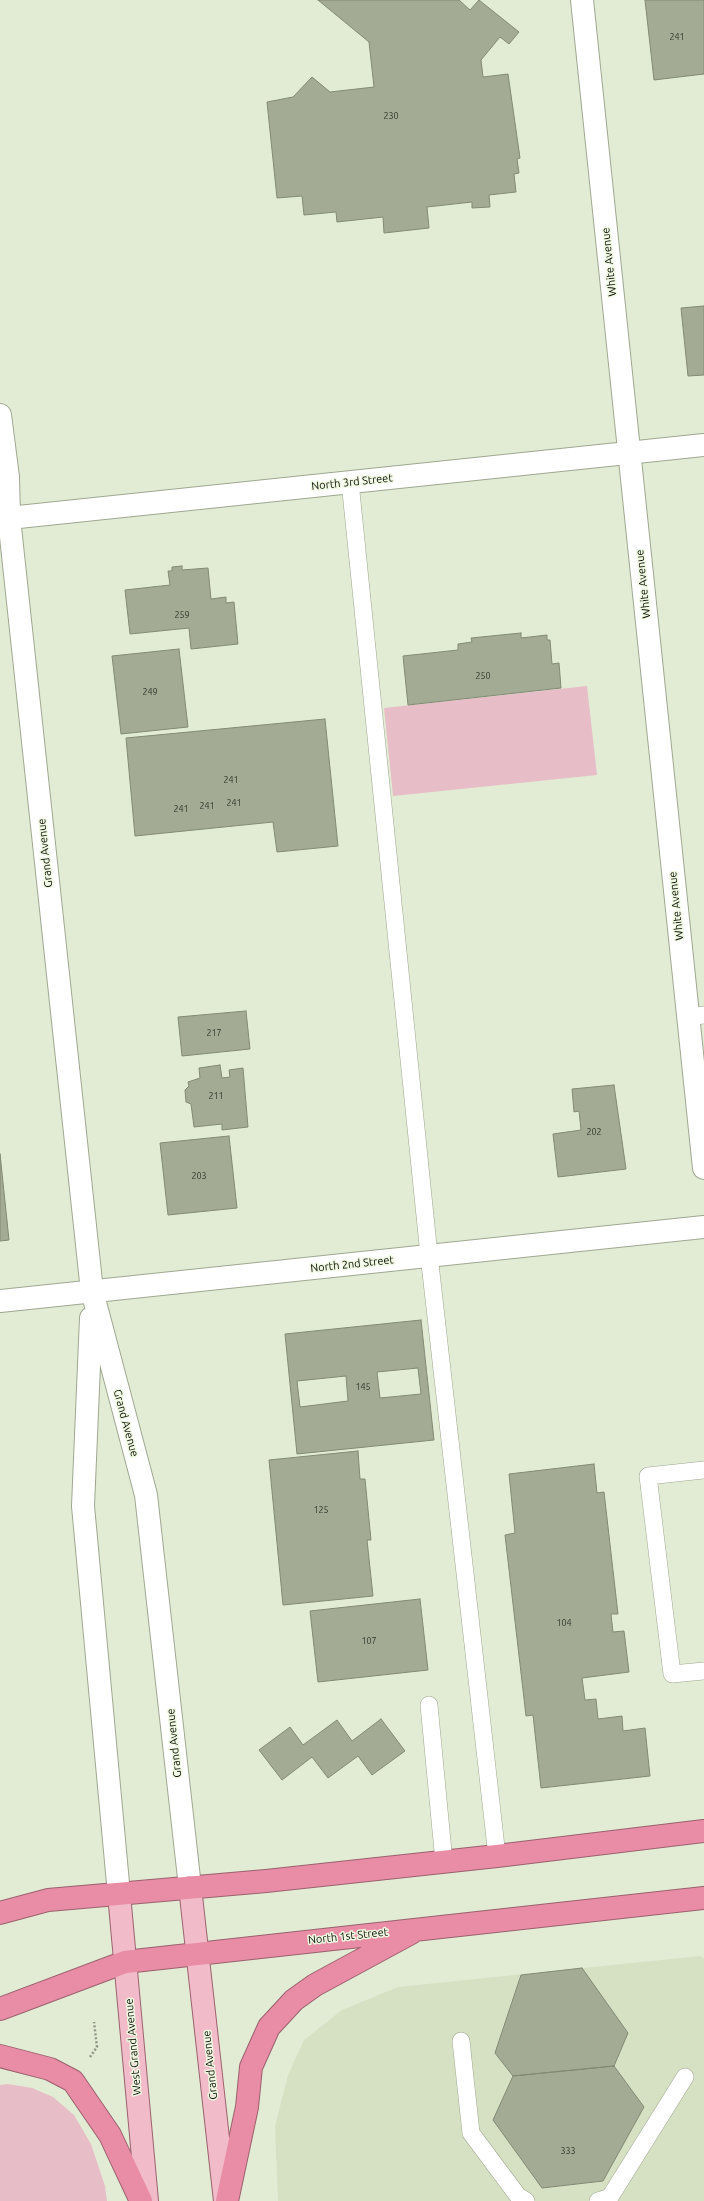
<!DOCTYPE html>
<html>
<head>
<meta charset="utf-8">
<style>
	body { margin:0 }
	canvas { display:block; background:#e2ebd4 }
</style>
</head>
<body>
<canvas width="704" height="2201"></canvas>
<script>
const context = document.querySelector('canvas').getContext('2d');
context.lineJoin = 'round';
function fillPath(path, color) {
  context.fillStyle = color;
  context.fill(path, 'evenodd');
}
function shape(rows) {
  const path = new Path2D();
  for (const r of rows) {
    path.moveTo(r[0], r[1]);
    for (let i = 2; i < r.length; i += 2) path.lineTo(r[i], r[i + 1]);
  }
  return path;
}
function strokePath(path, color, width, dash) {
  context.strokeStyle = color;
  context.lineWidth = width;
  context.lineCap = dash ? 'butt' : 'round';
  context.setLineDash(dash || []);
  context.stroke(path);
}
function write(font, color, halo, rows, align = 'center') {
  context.font = font + ' Ubuntu,sans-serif';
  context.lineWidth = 3;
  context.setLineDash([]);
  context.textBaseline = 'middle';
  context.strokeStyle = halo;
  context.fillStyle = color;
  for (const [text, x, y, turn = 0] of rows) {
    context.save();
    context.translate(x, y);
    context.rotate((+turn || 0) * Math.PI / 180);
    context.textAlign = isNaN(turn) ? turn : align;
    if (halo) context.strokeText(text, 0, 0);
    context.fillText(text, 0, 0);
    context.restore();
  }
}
fillPath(shape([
	[700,1956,704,1958,704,2201,278,2201,275,2126,288,2075,304,2040,342,2010,398,1987]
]), '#d6e1c3');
fillPath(shape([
	[587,686,597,775,393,796,384,708],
	[8,2084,32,2088,53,2097,74,2115,91,2144,105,2186,107,2201,0,2201,0,2085]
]), '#e7bec7');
const building = shape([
	[318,0,459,0,470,10,479,0,519,32,509,44,500,37,481,60,483,77,508,74,520,158,517,159,519,173,514,174,516,192,489,195,490,207,472,208,472,202,427,207,429,228,384,233,383,217,337,222,336,212,304,215,302,196,277,198,267,102,293,97,312,77,330,92,374,87,369,42,318,0],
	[645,0,704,0,704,74,654,80,645,0],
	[704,306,704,375,688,376,681,308,704,306],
	[182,566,182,570,208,568,211,599,226,597,226,603,234,602,238,644,191,649,189,628,130,634,125,590,170,585,168,571,172,571,172,567,182,566],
	[521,633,521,638,547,635,547,640,550,640,552,664,559,663,561,688,408,705,403,656,458,650,458,644,472,642,471,638,521,633],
	[179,649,188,727,121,734,112,656,179,649],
	[325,719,338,846,277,852,273,822,135,836,126,738,325,719],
	[246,1011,250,1049,182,1056,178,1017,246,1011],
	[220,1065,222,1078,230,1077,229,1070,243,1068,248,1127,222,1130,222,1124,194,1127,191,1104,186,1102,185,1090,189,1086,188,1082,200,1078,199,1068,220,1065],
	[614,1085,626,1169,558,1177,553,1134,581,1130,579,1111,574,1112,572,1089,614,1085],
	[229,1136,237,1208,168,1215,160,1143,229,1136],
	[0,1154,9,1240,0,1241,0,1154],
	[421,1320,434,1440,297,1454,285,1334,421,1320],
	[418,1368,421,1394,380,1398,377,1372,418,1368],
	[346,1376,348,1401,300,1407,297,1381,346,1376],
	[358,1451,360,1479,365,1479,371,1540,367,1540,373,1596,283,1605,269,1460,358,1451],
	[594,1464,597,1493,604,1492,618,1614,611,1614,613,1632,624,1631,629,1672,582,1678,585,1700,596,1699,598,1719,622,1716,623,1731,645,1728,650,1776,541,1788,533,1715,526,1716,505,1535,515,1533,509,1474,594,1464],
	[420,1599,428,1670,318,1682,310,1611,420,1599],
	[381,1719,405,1751,372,1775,358,1756,328,1778,312,1757,282,1780,259,1750,290,1727,303,1745,337,1720,352,1741,381,1719],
	[582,1968,628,2033,614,2066,513,2076,495,2053,521,1975,582,1968],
	[614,2066,644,2107,603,2181,542,2188,493,2120,513,2076,614,2066]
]);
fillPath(building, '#a3ab95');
strokePath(building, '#828a75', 1);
const lane = shape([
	[350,482,429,1255,497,1856],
	[688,1017,704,1015],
	[704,1470,648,1476,672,1674,704,1671],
	[429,1705,444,1862],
	[461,2041,471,2133,518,2196,526,2201],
	[598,2201,610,2197,685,2077]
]);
const street = shape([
	[582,0,704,1168],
	[0,1301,704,1227]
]);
const secondary = shape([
	[0,415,8,477,9,518,92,1291,146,1495,190,1887],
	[9,518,704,445],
	[91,1318,83,1506,119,1894]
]);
const primary = shape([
	[190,1887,225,2201],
	[119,1894,147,2201]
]);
const highway = shape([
	[0,1913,48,1900,266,1881,497,1856,704,1831],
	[0,2009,125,1962,704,1898],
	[0,2056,50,2069,73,2081,110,2135,141,2201],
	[227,2201,247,2107,251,2067,269,2027,294,2000,315,1985,411,1933]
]);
strokePath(lane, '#9fa791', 18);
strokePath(street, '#9fa791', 24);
strokePath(secondary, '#9fa791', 24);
strokePath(primary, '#9b616e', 24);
strokePath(highway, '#9b616e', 24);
strokePath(shape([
	[90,2057,97,2047,94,2022]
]), '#909786', 2.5, [2, 2]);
strokePath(lane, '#fff', 17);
strokePath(street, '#fff', 22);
strokePath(secondary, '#fff', 22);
strokePath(primary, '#f1bbc9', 22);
strokePath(highway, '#e88da5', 22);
write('9px', '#32362a', null, [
	["241",677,37],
	["230",391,116],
	["259",182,615],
	["250",483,676],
	["249",150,692],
	["241",231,780],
	["241",234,803],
	["241",207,806],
	["241",181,809],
	["217",214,1033],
	["211",216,1096],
	["202",594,1132],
	["203",199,1176],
	["145",363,1387],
	["125",321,1510],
	["104",564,1623],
	["107",369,1641],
	["333",568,2151]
]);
write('11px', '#0c0f07', '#eff8e1', [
	["White Avenue",609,262,-96],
	["North 3rd Street",352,482,-6],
	["White Avenue",643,584,-96],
	["Grand Avenue",45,853,-96],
	["White Avenue",676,906,-96],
	["North 2nd Street",352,1264,-6],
	["Grand Avenue",126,1423,75],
	["Grand Avenue",174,1743,-96],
	["North 1st Street",348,1936,-6],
	["West Grand Avenue",133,2047,-95],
	["Grand Avenue",210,2065,-96]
]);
</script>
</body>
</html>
